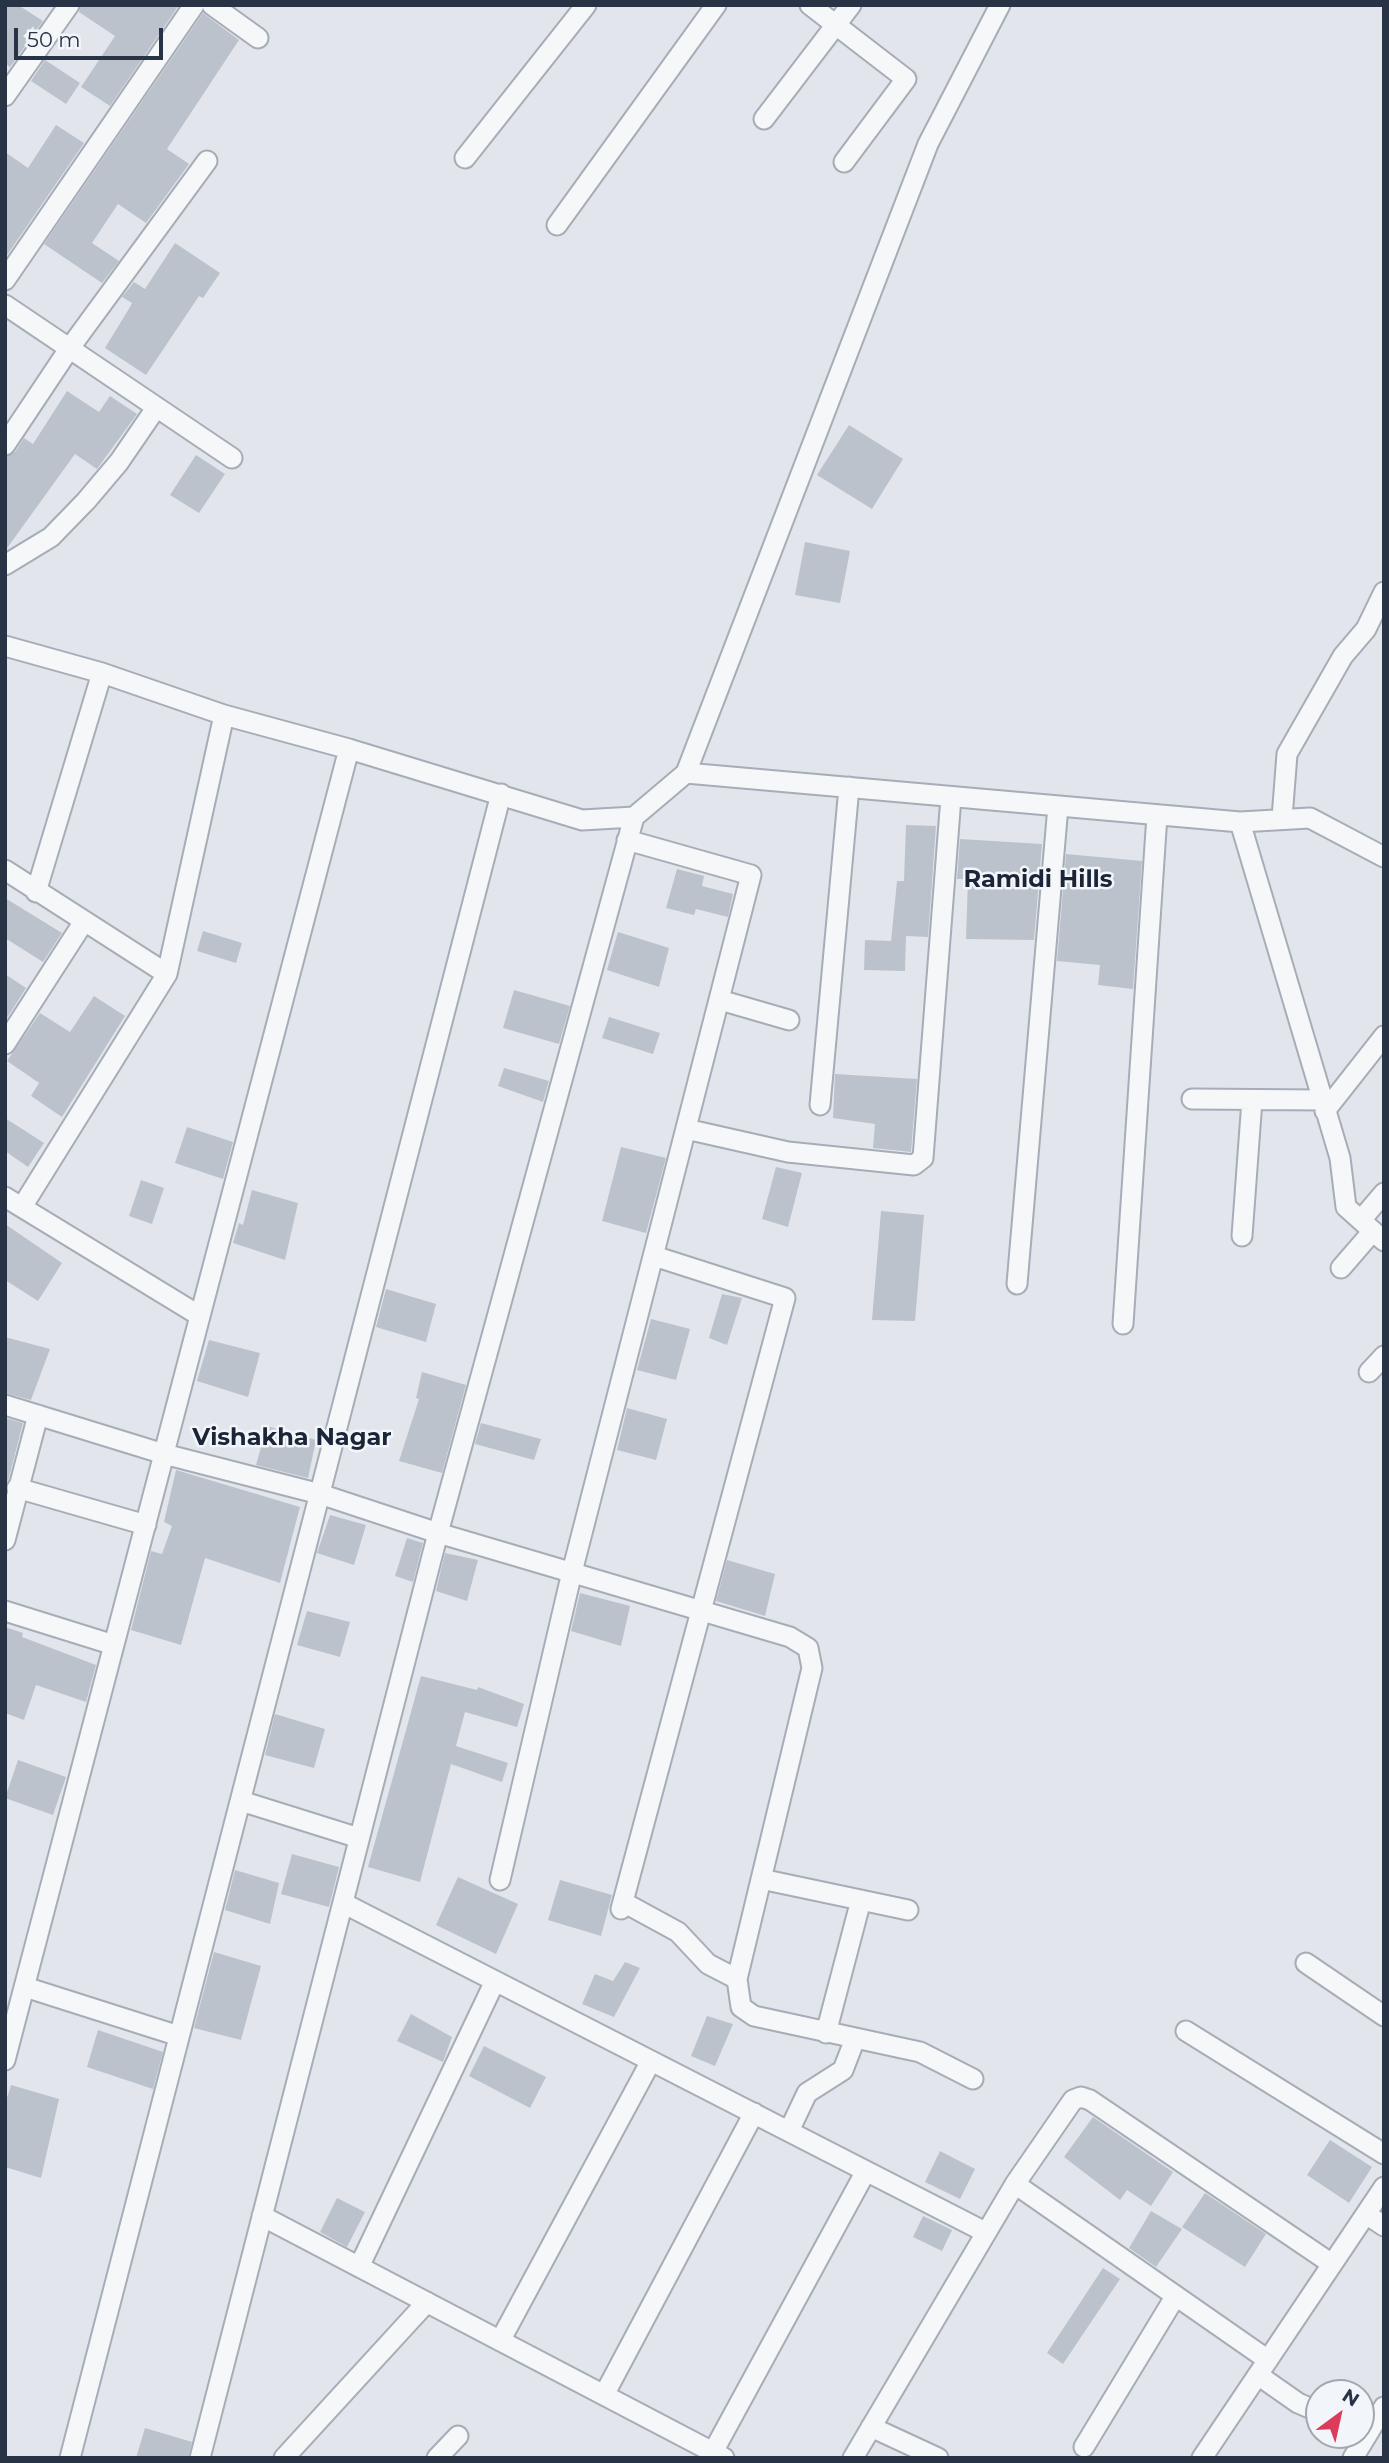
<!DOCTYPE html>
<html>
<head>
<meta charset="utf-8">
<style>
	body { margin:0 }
	#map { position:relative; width:1389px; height:2463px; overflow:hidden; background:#e2e6ec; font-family:Montserrat,sans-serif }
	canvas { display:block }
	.frame { position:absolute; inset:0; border:7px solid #283446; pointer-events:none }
	.north { position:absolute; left:1305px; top:2379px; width:70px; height:70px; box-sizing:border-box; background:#f2f5f9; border:2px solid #a1a8b1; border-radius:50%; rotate:33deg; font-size:19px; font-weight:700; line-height:28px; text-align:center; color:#283446 }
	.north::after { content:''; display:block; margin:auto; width:24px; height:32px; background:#dd3b5a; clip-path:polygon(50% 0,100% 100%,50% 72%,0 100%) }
	.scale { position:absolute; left:14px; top:28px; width:149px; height:32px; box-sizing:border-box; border:4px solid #283446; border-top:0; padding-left:9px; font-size:21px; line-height:24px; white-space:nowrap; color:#283446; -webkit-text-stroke:5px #f2f5f9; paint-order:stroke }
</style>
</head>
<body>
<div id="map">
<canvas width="1389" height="2463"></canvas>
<div class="frame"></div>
<div class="north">N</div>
<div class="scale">50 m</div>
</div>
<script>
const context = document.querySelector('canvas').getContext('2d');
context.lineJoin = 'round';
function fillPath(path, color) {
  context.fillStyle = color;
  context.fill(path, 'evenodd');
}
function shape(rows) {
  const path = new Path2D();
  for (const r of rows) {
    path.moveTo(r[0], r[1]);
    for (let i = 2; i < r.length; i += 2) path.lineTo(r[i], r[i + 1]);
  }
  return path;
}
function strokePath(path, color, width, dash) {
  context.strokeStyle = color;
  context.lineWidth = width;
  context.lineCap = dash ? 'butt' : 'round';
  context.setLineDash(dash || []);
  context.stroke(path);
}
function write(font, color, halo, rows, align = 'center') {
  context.font = font + ' Montserrat,sans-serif';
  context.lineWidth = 5;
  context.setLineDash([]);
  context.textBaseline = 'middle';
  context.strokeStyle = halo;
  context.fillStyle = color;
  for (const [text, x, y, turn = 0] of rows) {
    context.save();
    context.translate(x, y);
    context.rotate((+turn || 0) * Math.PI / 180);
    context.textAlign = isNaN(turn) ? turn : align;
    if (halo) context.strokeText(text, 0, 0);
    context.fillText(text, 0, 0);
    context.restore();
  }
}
fillPath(shape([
	[5,5,18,5,43,21,10,67,5,63],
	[81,5,179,5,110,106,81,87,115,36,79,12],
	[203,13,239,40,167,149,189,164,146,223,118,204,92,243,119,261,102,283,44,244],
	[45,60,80,83,66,104,31,81],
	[56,125,84,143,5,258,5,152,28,168],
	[175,243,220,273,203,298,199,296,146,375,105,348,130,307,132,303,122,297,134,282,145,289],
	[67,391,99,412,110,396,137,414,97,469,75,454,5,551,5,457,15,452,24,438,33,444],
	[849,425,903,459,872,509,817,475],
	[196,455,225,474,199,513,170,495],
	[805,542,850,551,840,603,795,595],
	[906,825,936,826,928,937,906,936,905,971,864,970,865,940,891,941,897,881,904,881],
	[960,839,1042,844,1034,940,966,939,968,879,957,879],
	[1066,854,1142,861,1133,989,1098,985,1100,965,1057,961],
	[677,869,704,876,702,886,733,894,728,917,696,909,694,915,666,908],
	[5,898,62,933,43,962,5,938],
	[203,931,242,943,236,963,197,951],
	[618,932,669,948,659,987,607,970],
	[5,974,26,988,5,1021],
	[514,990,570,1006,559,1044,503,1028],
	[94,996,125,1016,62,1117,31,1096,39,1083,7,1061,40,1013,70,1032],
	[609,1017,660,1033,653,1054,602,1038],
	[504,1068,549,1081,543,1102,498,1086],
	[835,1074,917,1079,911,1152,873,1148,875,1124,833,1118],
	[5,1118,44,1143,28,1167,5,1151],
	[187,1127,233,1142,223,1179,175,1163],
	[621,1147,666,1158,646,1233,602,1221],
	[776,1167,802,1173,788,1227,762,1219],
	[141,1180,164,1188,152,1224,129,1216],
	[252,1190,298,1203,285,1260,233,1243,239,1223,243,1225],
	[881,1211,924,1215,915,1321,872,1320],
	[5,1224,62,1263,38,1301,5,1280],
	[386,1289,436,1304,426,1342,376,1327],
	[722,1294,742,1298,727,1345,709,1338],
	[651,1319,690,1329,676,1380,637,1370],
	[5,1337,50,1349,31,1400,5,1393],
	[209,1340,260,1353,248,1397,197,1381],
	[422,1372,466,1385,442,1473,399,1461,419,1399,416,1398],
	[627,1408,667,1419,656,1460,617,1450],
	[5,1418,23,1423,8,1481,5,1480],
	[481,1423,541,1439,534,1460,475,1444],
	[267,1426,316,1440,308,1478,256,1465],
	[176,1470,300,1507,280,1583,205,1558,181,1645,131,1630,151,1551,162,1554,172,1526,164,1522],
	[330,1515,366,1525,354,1565,317,1553],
	[407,1538,423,1543,413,1582,395,1576],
	[445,1553,478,1560,467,1601,436,1591],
	[727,1560,775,1574,765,1616,716,1601],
	[580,1593,630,1606,621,1646,571,1631],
	[307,1611,350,1622,340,1657,297,1645],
	[5,1627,23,1633,22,1637,96,1665,86,1702,36,1685,24,1720,5,1713],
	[421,1676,477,1690,478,1687,524,1704,517,1727,465,1712,456,1746,508,1763,502,1782,451,1764,420,1882,368,1867],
	[275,1714,325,1729,314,1768,265,1755],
	[18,1760,66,1777,53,1815,5,1798],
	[292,1854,339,1867,329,1907,281,1894],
	[235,1870,279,1883,270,1924,225,1910],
	[458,1877,518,1904,496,1954,436,1925],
	[560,1880,612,1895,601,1936,548,1920],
	[214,1952,261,1966,241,2040,194,2028],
	[625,1962,640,1968,614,2017,582,2004,595,1974,613,1981],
	[411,2014,452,2037,443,2062,397,2041],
	[707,2016,733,2024,715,2066,691,2056],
	[98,2030,163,2052,153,2089,87,2067],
	[484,2046,546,2077,530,2108,469,2076],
	[11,2085,59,2099,41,2178,5,2167,5,2104],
	[1093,2117,1173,2172,1151,2206,1127,2190,1120,2200,1064,2157],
	[1330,2140,1372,2167,1349,2203,1307,2175],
	[940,2151,975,2169,960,2199,925,2182],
	[1205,2193,1266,2234,1245,2267,1182,2227],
	[337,2198,365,2212,347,2247,320,2232],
	[1151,2211,1182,2229,1156,2267,1129,2248],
	[923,2216,952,2230,942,2251,913,2237],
	[1103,2268,1120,2279,1063,2364,1047,2353],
	[145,2428,192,2442,188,2458,136,2458]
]), '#bbc2cc');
const minor = shape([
	[212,5,258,38],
	[810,5,906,79,844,162],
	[5,96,69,5],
	[764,119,851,5],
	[465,158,586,5],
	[557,225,716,5],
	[5,280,194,5],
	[5,305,232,458],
	[5,445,69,349,207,161],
	[5,565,51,537,86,501,119,462,156,408],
	[5,646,102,673,224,715,349,749,582,820,634,817,686,773,1240,822,1310,818,1384,857],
	[686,773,928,144,1000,5],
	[1282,818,1287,754,1343,656,1366,629,1384,592],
	[1240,822,1340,1158,1346,1207,1384,1241],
	[5,870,167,974],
	[36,892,102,673],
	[720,1000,789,1020],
	[5,1044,83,923],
	[1192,1099,1322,1100],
	[820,1105,849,787],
	[1325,1111,1384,1036],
	[686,1129,788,1152,914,1165,923,1158,951,797],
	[5,1197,200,1316],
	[22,1207,167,974,224,715],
	[1361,1220,1384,1193],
	[1242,1236,1252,1100],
	[1341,1268,1373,1231],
	[1017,1284,1058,806],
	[1123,1324,1157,815],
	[1369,1372,1384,1356],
	[5,1405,164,1454,320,1494,438,1533,790,1637,808,1648,812,1668,737,1979,741,2007,754,2016,920,2052,973,2079],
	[164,1453,349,749],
	[17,1488,146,1525],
	[5,1540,38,1415],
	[5,1611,114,1645],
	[241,1801,359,1838],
	[761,1879,908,1910],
	[500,1880,572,1572,751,875,627,840],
	[623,1902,678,1932,708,1964,737,1979],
	[343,1903,985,2232],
	[621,1909,785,1298,654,1256],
	[1306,1963,1384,2016],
	[25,1987,179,2036],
	[1186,2031,1384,2154],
	[826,2033,861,1900],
	[5,2060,164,1454],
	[789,2131,807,2093,843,2070,855,2039],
	[1015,2184,1268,2360],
	[1366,2214,1384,2226],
	[262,2216,724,2458],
	[359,2267,495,1981],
	[500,2341,651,2061],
	[1258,2375,1298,2403,1319,2412],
	[604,2395,754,2113],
	[871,2427,938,2458],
	[1084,2447,1175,2297],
	[713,2452,866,2171],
	[70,2458,501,794],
	[200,2458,438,1533,634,817],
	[284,2458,427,2302],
	[437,2458,458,2436],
	[853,2458,1015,2184,1073,2100,1081,2097,1090,2100,1332,2264],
	[1202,2458,1384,2187],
	[1353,2458,1384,2407]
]);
strokePath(minor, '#a6adb7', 23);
strokePath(minor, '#f5f7f9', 19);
write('bold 24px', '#1a2537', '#f2f5f9', [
	["Ramidi Hills",1038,880],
	["Vishakha Nagar",292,1438]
]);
</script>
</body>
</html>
